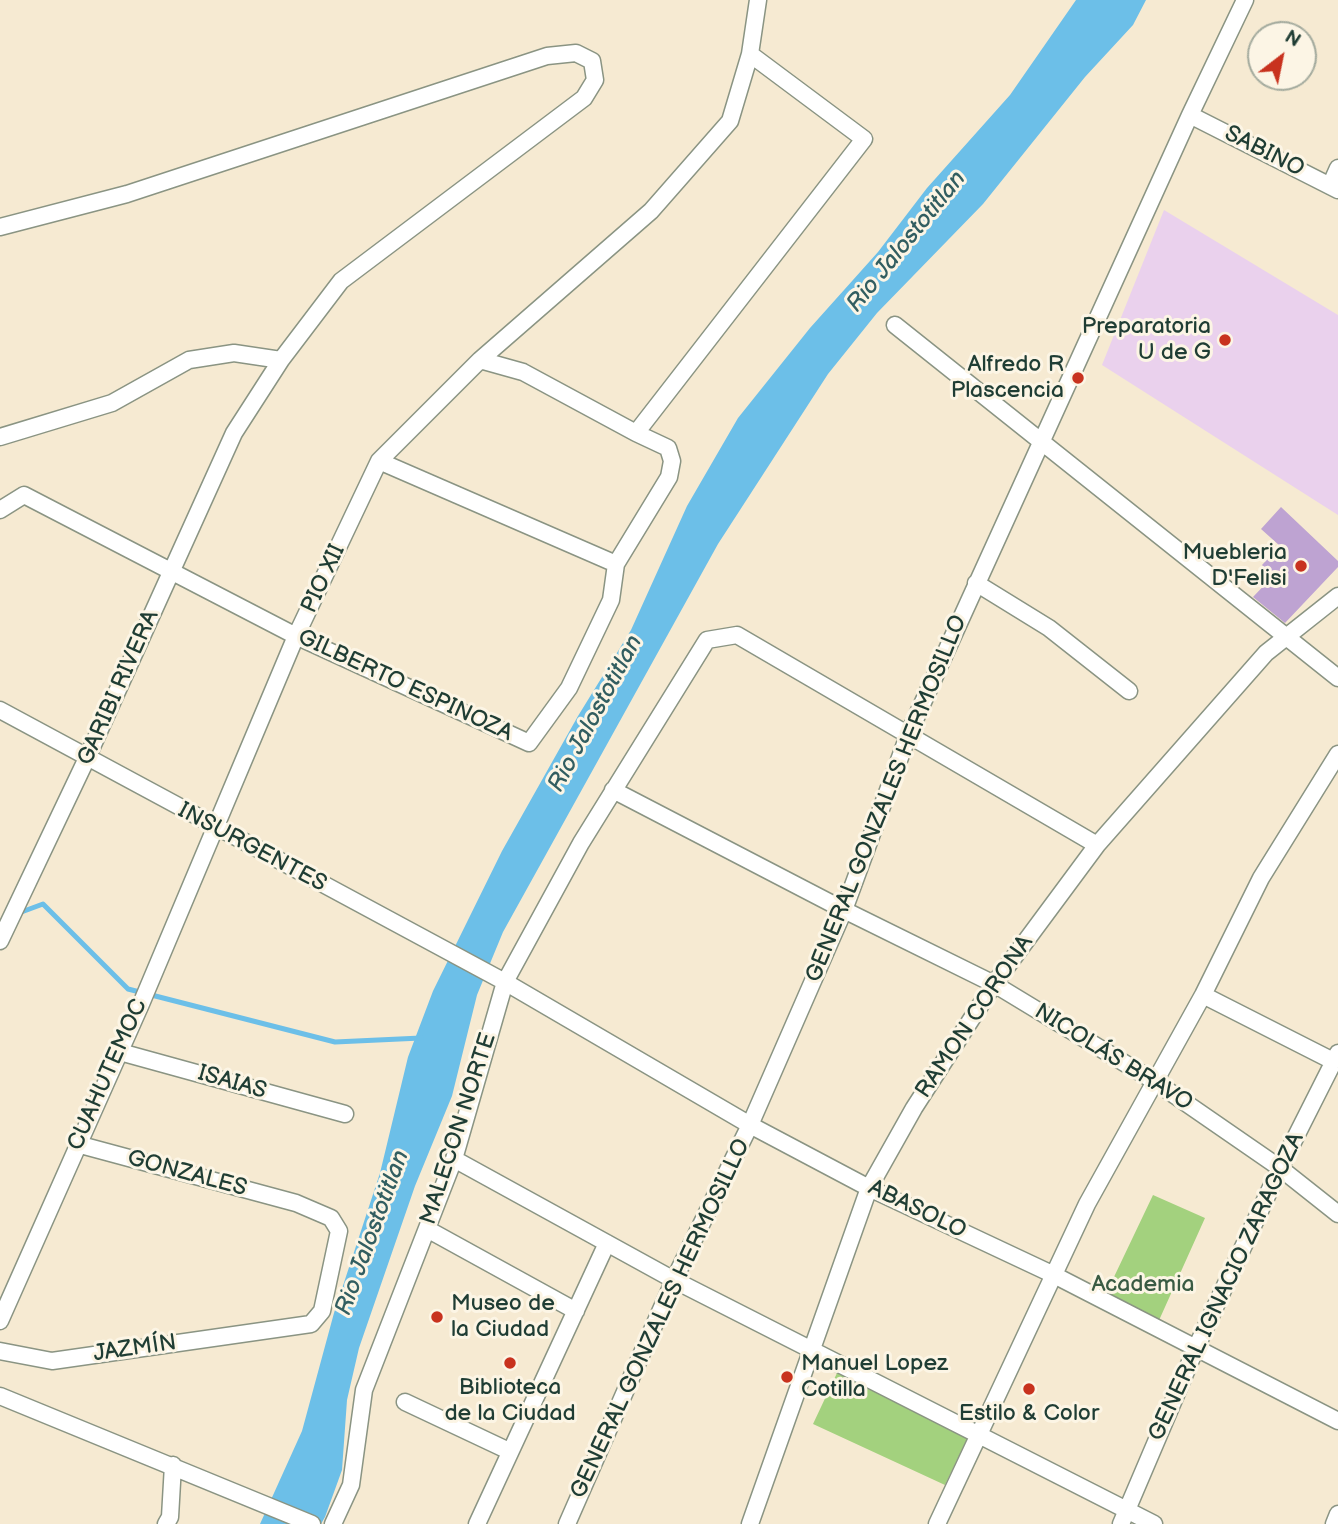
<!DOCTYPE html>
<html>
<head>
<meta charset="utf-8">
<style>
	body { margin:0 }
	#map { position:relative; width:1338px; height:1524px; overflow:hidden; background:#f6ead2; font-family:"Balsamiq Sans",sans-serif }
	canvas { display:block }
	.north { position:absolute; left:1247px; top:21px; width:70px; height:70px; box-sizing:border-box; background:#fcf5e5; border:2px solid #a4ab9e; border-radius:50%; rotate:32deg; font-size:19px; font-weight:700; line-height:28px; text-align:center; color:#1f3d34 }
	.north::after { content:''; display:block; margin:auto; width:24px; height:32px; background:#c8321e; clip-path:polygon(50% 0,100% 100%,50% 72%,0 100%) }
</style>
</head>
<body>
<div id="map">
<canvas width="1338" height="1524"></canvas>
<div class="north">N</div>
</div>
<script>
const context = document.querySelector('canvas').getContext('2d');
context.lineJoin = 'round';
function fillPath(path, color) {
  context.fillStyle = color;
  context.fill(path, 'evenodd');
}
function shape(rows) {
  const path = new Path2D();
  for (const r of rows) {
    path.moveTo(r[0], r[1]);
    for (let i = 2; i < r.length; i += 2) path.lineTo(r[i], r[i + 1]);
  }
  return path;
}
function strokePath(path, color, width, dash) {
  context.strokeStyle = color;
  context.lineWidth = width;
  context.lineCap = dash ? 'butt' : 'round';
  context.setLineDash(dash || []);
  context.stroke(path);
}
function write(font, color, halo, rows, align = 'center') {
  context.font = font + ' "Balsamiq Sans",sans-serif';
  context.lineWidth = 6;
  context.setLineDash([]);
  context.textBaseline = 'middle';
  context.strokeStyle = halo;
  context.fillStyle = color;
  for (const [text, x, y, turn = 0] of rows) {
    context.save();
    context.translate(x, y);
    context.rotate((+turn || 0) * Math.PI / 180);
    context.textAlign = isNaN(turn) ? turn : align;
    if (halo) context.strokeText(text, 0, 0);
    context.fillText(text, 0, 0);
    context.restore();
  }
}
fillPath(shape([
	[1164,210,1338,315,1338,515,1102,365]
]), '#ead1ed');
fillPath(shape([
	[1153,1195,1205,1218,1156,1327,1103,1300],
	[837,1373,968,1437,945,1485,813,1424]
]), '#a3d17e');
fillPath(shape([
	[1076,0,1146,0,1133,25,1085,77,983,204,877,313,828,374,718,544,503,932,477,995,452,1096,415,1186,359,1348,347,1400,342,1470,325,1517,321,1524,260,1524,302,1431,334,1313,380,1173,408,1057,433,991,502,851,578,716,631,630,687,506,738,418,810,328,878,252,927,188,1010,95]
]), '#6cbfe8');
strokePath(shape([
	[16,914,43,904,128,989,335,1042,421,1038]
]), '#6cbfe8', 5);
fillPath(shape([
	[1281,507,1338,561,1338,567,1285,623,1253,597,1273,576,1262,565,1280,546,1261,529]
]), '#bea3d2');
const minor = shape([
	[750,54,864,139,636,433,523,372,480,360,651,211,730,121,750,54,758,0],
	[1190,115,1338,190],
	[1330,186,1338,168],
	[0,227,127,194,547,56,576,53,592,61,595,80,584,98,341,281,281,360],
	[895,325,1338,678],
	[0,437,112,403,189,360,234,353,281,360,234,433,87,758,0,941],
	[379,461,616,564],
	[0,510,24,495,296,636,529,743,569,688,611,600,616,564,669,477,672,461,668,448,636,433],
	[976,583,1049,628,1129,691],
	[0,710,505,982,750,1125,869,1188,1052,1274,1338,1421],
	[613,790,844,910,994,984,1154,1081,1280,1168,1338,1214],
	[1203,995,1333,1061],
	[120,1052,345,1114],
	[454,1159,674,1280,1154,1524],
	[427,1229,576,1311],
	[0,1321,141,1004,296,636,379,461,480,360],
	[0,1351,52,1361,311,1324,322,1311,339,1231,331,1218,296,1203,77,1144],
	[0,1396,312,1524],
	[405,1402,509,1451],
	[166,1524,170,1517,173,1465],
	[333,1524,351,1485,364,1390,454,1159,505,982,581,843,707,640,737,635,1097,845],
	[477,1524,607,1243],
	[567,1524,674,1280,750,1125,844,910,909,733,1190,115,1245,0],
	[750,1524,869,1188,914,1108,994,984,1097,845,1266,653,1338,596],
	[937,1524,1087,1204,1203,995,1261,878,1338,754],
	[1121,1524,1196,1348,1280,1168,1338,1053],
	[1334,1524,1338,1514]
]);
strokePath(minor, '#8a9483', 19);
strokePath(minor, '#fff', 16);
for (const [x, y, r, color] of [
	[1225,340,7,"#c8321e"],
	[1078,378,7,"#c8321e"],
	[1301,566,7,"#c8321e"],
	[437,1317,7,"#c8321e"],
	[510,1363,7,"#c8321e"],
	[787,1377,7,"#c8321e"],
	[1029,1389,7,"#c8321e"]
]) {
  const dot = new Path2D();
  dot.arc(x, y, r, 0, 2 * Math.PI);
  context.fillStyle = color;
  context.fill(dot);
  strokePath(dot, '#fcf5e5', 2.5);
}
write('23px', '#1f3d34', '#fcf5e5', [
	["SABINO",1264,152,27],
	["PIO XII",324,579,-65],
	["GILBERTO ESPINOZA",405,686,25],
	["GARIBI RIVERA",119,688,-66],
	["GENERAL GONZALES HERMOSILLO",887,799,-68],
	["INSURGENTES",252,848,28],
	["RAMON CORONA",975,1017,-56],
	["NICOLÁS BRAVO",1113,1058,32],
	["CUAHUTEMOC",108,1075,-66],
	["ISAIAS",232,1083,16],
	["MALECON NORTE",459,1129,-72],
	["GONZALES",187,1174,15],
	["ABASOLO",917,1210,26],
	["GENERAL IGNACIO ZARAGOZA",1227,1287,-65],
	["GENERAL GONZALES HERMOSILLO",661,1319,-65],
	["JAZMÍN",135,1349,-8]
]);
write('23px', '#1f3d34', '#fcf5e5', [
	["Preparatoria",1211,327],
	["U de G",1211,353],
	["Alfredo R",1064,365],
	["Plascencia",1064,391],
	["Muebleria",1287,553],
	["D'Felisi",1287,579],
	["Museo de",451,1304,"left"],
	["la Ciudad",451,1330,"left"],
	["Manuel Lopez",801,1364,"left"],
	["Cotilla",801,1390,"left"],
	["Biblioteca",510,1388,"center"],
	["de la Ciudad",510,1414,"center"],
	["Estilo & Color",1029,1414,"center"]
], 'right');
write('23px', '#395b43', '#fcf5e5', [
	["Academia",1143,1285]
]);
write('italic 24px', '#325e61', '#fcf5e5', [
	["Rio Jalostotitlan",907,242,-51],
	["Rio Jalostotitlan",596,714,-62],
	["Rio Jalostotitlan",373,1233,-70]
]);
</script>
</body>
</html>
